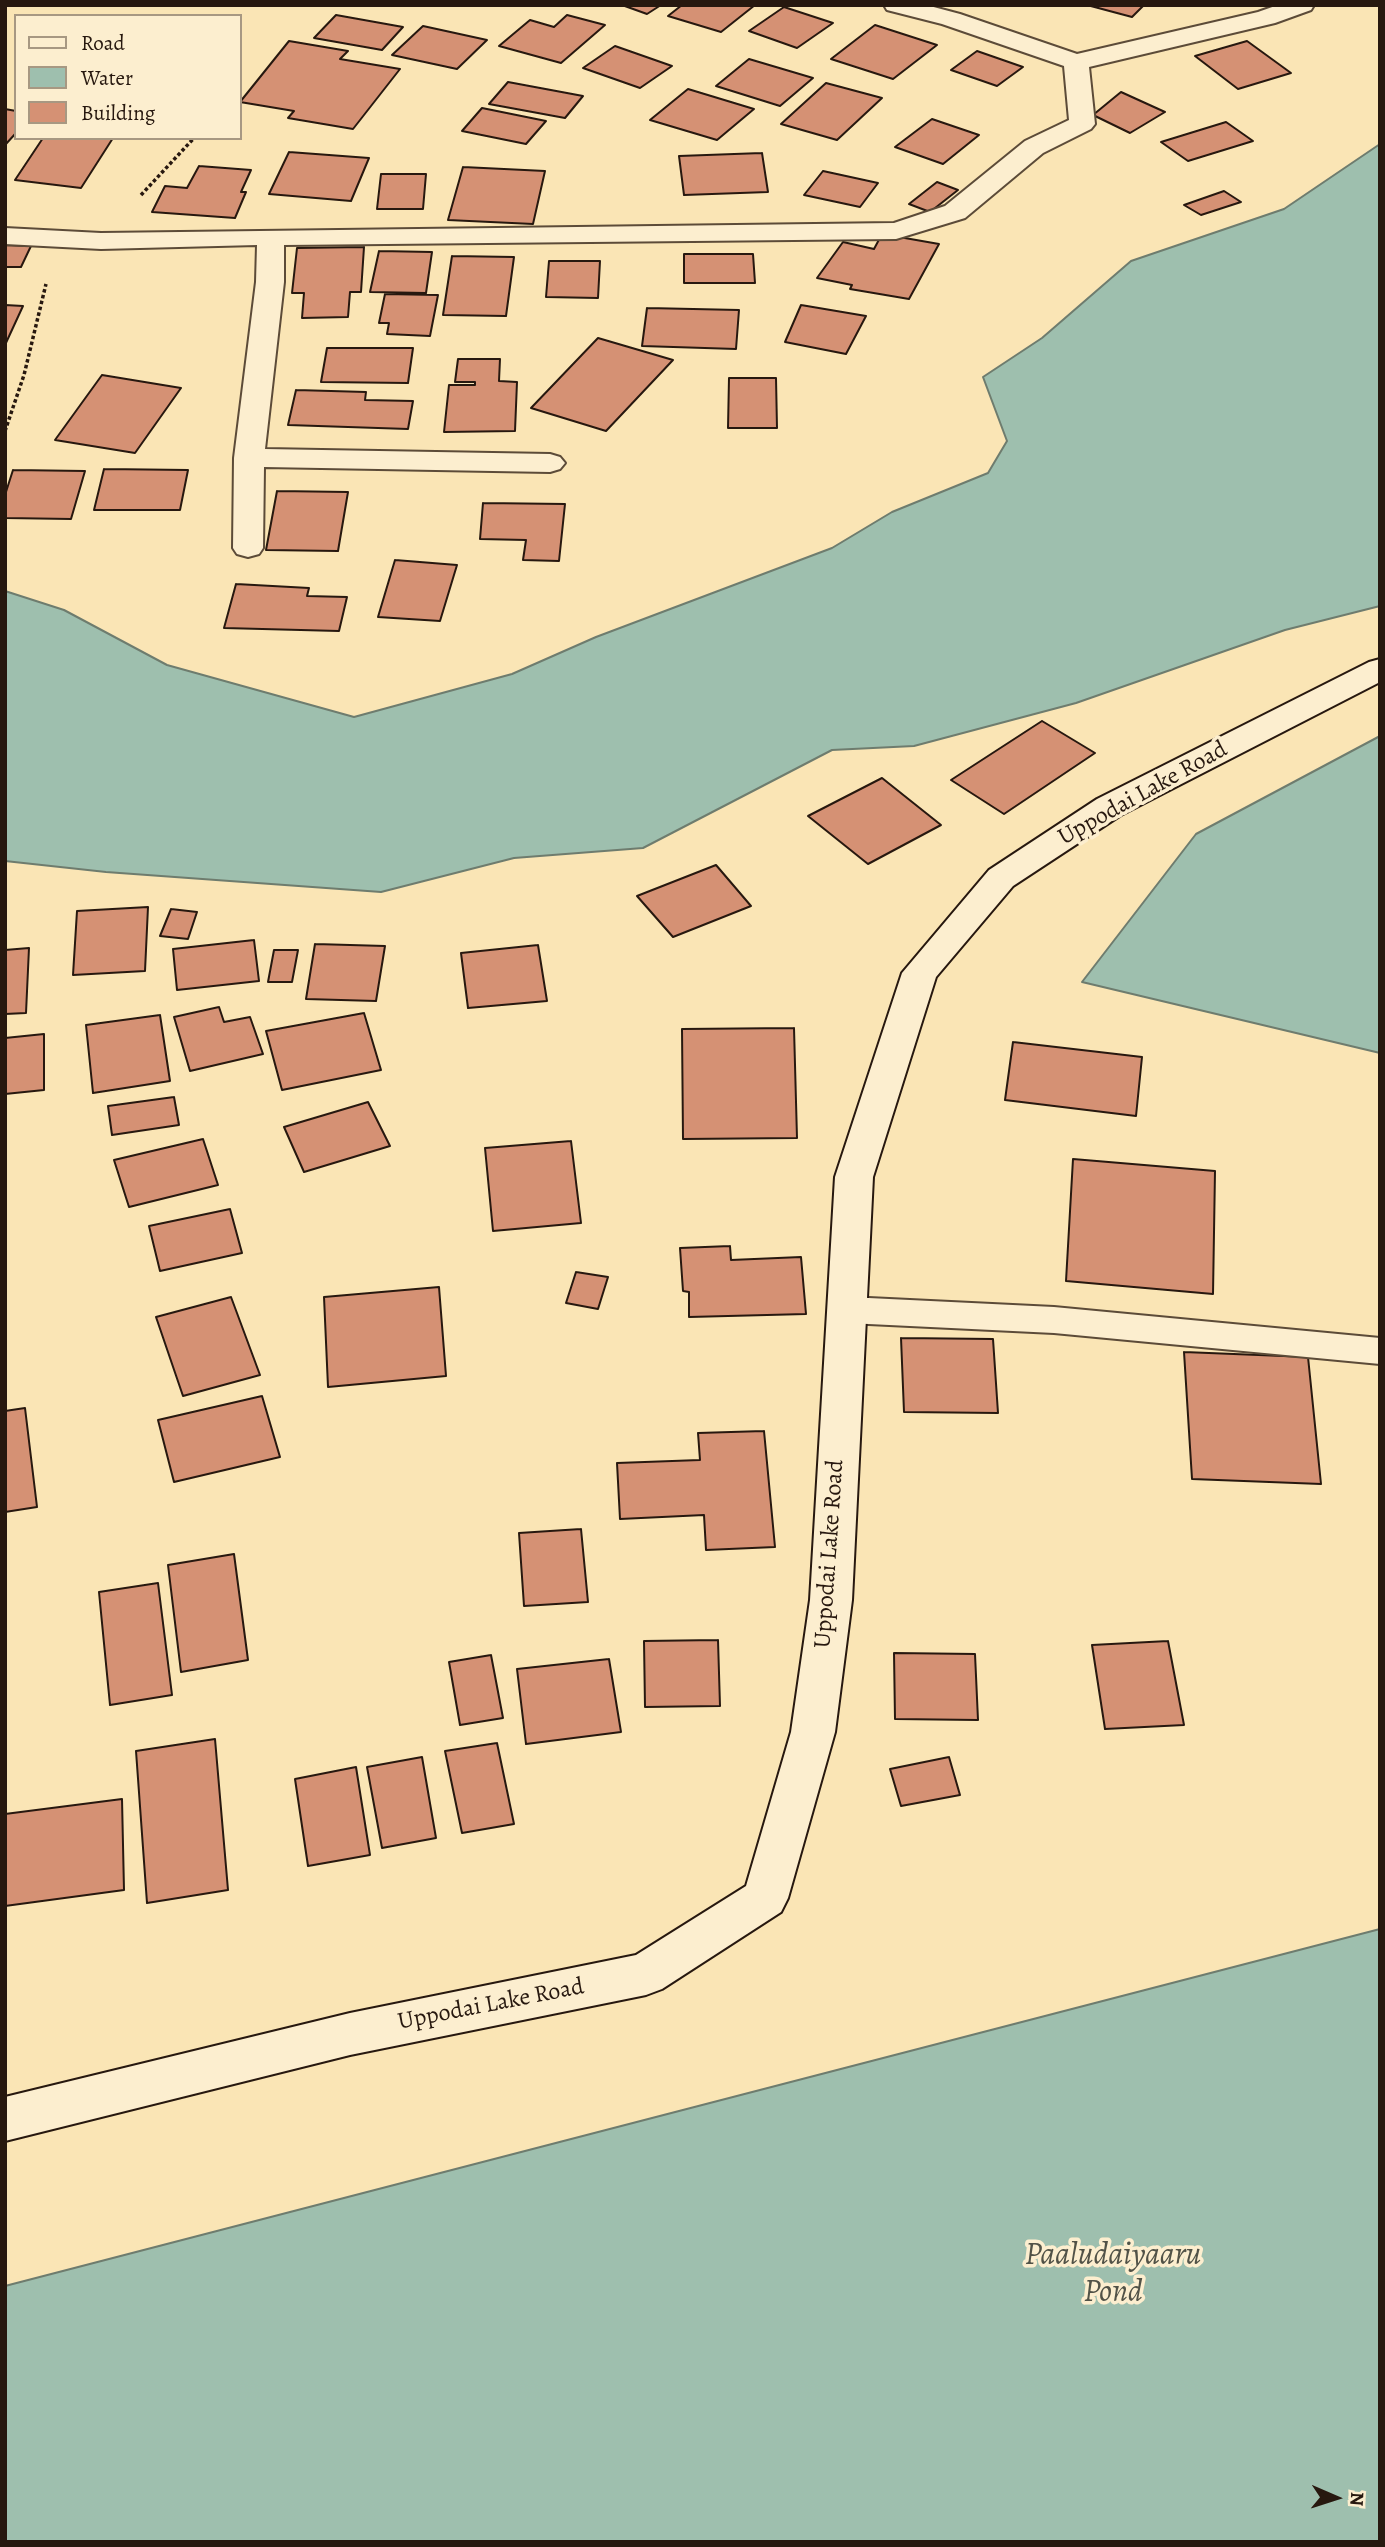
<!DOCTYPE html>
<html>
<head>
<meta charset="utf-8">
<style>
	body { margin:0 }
	#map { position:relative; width:1385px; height:2547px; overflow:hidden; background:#fae5b5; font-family:Alegreya,serif }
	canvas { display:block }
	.frame { position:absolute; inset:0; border:7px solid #27180f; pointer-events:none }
	.legend { position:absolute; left:14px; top:14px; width:228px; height:126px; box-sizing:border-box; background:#fceecf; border:2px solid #a79882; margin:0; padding:9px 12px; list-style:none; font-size:21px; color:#27180f }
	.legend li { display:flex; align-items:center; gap:14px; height:35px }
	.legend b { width:35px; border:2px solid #a79882 }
	.north { position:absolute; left:1301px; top:2463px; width:70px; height:70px; -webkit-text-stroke:5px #fceecf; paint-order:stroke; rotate:93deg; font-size:19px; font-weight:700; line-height:28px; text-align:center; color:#27180f }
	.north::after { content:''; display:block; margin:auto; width:24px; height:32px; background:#27180f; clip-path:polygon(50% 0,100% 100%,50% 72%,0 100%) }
</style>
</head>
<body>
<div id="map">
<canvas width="1385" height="2547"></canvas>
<div class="frame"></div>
<ul class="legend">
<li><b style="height:9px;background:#fceecf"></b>Road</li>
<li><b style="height:19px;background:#9ebfae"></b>Water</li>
<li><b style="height:19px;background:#d59174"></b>Building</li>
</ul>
<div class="north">N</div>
</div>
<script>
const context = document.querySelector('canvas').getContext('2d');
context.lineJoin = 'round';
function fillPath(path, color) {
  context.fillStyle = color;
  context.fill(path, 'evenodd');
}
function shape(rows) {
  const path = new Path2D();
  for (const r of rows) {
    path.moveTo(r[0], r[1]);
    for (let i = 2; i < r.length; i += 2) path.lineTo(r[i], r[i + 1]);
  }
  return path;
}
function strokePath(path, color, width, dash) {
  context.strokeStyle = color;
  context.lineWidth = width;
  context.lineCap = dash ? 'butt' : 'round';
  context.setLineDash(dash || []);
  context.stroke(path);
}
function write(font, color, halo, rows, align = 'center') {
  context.font = font + ' Alegreya,serif';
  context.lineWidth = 7;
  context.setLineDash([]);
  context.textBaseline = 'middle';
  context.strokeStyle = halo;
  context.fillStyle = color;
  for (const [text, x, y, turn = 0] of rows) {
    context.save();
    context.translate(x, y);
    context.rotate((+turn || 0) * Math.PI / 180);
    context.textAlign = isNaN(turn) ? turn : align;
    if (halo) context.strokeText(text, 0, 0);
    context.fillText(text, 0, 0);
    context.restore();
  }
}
const water = shape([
	[1380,144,1380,606,1285,630,1076,703,914,746,832,750,643,848,514,858,381,892,106,872,5,861,5,591,64,610,167,665,354,717,512,674,596,637,832,548,892,512,988,473,1007,441,983,377,1042,338,1131,261,1284,209,1380,144],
	[1380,736,1380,1053,1082,982,1196,834,1380,736],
	[1380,1929,1380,2542,5,2542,5,2286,1380,1929]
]);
fillPath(water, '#9ebfae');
strokePath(water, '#6e7c6e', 2);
const building = shape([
	[622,5,661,5,647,14,622,5],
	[682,5,755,5,721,32,668,16,682,5],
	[1087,5,1144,5,1132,17,1087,5],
	[784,7,833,23,797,48,749,31,784,7],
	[336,15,403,27,382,50,314,38,336,15],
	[567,15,605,25,561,63,499,46,530,20,554,27,567,15],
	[875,25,937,45,893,79,831,59,875,25],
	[423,26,487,40,457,69,392,55,423,26],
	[289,41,348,51,340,59,400,69,353,129,288,118,294,111,240,102,289,41],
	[1247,41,1291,73,1238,89,1195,56,1247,41],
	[615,46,672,66,640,88,583,68,615,46],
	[977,51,1023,67,997,86,951,70,977,51],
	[749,59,813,78,780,106,716,86,749,59],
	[508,82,583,96,565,118,489,104,508,82],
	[826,83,882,98,837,140,781,124,826,83],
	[688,89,754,109,717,140,650,120,688,89],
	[1121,92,1165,112,1130,133,1093,115,1121,92],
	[482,108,546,121,526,144,462,131,482,108],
	[5,109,16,111,16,133,5,145,5,109],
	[932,119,979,135,943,164,895,147,932,119],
	[1226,122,1253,141,1188,161,1161,142,1226,122],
	[43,138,113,138,81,188,15,180,43,138],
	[289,152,369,158,351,201,269,194,289,152],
	[762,153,768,192,684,195,679,156,762,153],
	[199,166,251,170,241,192,246,192,235,218,152,212,165,186,187,188,199,166],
	[463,167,545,171,533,224,448,220,463,167],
	[823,171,878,183,860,207,804,195,823,171],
	[381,174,426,174,423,209,377,209,381,174],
	[937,182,958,190,930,212,909,204,937,182],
	[1224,191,1241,202,1201,215,1184,205,1224,191],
	[882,234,939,244,909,299,850,289,852,285,817,278,843,242,874,249,882,234],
	[5,245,31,246,21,267,5,267,5,245],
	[364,247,361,292,350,292,348,317,302,318,304,293,292,293,297,248,364,247],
	[379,251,432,252,426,293,370,292,379,251],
	[684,254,753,254,755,283,684,283,684,254],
	[452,256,514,257,506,316,443,315,452,256],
	[549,261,600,261,598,298,546,297,549,261],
	[385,294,438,295,430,336,387,334,389,323,379,323,385,294],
	[5,305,23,306,5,345,5,305],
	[801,305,866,316,846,354,785,342,801,305],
	[647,308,739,310,736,349,642,346,647,308],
	[598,338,673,360,606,431,531,408,598,338],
	[327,348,413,348,408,383,321,382,327,348],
	[458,359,500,359,499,381,517,382,515,431,444,432,449,385,475,385,475,382,455,382,458,359],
	[102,375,181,388,135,453,55,440,102,375],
	[729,378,776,378,777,428,728,428,729,378],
	[296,390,366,392,365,400,413,401,408,429,288,425,296,390],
	[104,469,188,470,180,510,94,510,104,469],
	[13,470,85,471,71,519,5,518,5,495,13,470],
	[277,491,348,492,338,551,266,550,277,491],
	[483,503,565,504,559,561,523,560,526,540,480,539,483,503],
	[395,560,457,565,440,621,378,617,395,560],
	[236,584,309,588,307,596,347,597,339,631,224,628,236,584],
	[1042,721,1095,753,1004,814,951,780,1042,721],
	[882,778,941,825,868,864,808,816,882,778],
	[716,865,751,906,673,937,637,896,716,865],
	[148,907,145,971,73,975,77,911,148,907],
	[171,909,197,912,188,939,160,936,171,909],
	[254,940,259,981,177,990,173,949,254,940],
	[315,944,385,946,376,1001,306,999,315,944],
	[538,945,547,1001,468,1008,461,953,538,945],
	[29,948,26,1013,5,1014,5,950,29,948],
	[274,950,298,950,292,982,268,982,274,950],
	[219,1007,224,1022,250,1017,263,1054,190,1071,174,1017,219,1007],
	[364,1013,381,1070,282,1090,266,1031,364,1013],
	[160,1015,170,1081,93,1093,86,1025,160,1015],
	[794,1028,797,1138,683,1139,682,1029,794,1028],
	[44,1034,44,1090,5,1094,5,1038,44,1034],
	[1013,1042,1142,1057,1136,1116,1005,1100,1013,1042],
	[174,1097,179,1125,112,1135,108,1106,174,1097],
	[368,1102,390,1146,304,1172,284,1127,368,1102],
	[203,1139,218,1185,129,1207,114,1160,203,1139],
	[571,1141,581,1223,493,1231,485,1148,571,1141],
	[1073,1159,1215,1171,1213,1294,1066,1281,1073,1159],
	[230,1209,242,1253,160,1271,149,1226,230,1209],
	[730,1246,731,1260,801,1257,806,1314,689,1317,689,1292,683,1291,680,1248,730,1246],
	[576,1272,608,1277,598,1309,566,1303,576,1272],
	[439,1287,446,1376,328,1387,324,1297,439,1287],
	[231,1297,260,1375,183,1396,156,1317,231,1297],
	[901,1338,993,1339,998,1413,904,1412,901,1338],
	[1184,1352,1308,1357,1321,1484,1192,1479,1184,1352],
	[262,1396,280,1457,174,1482,158,1420,262,1396],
	[25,1408,37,1507,5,1512,5,1411,25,1408],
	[764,1431,775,1547,706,1550,704,1515,620,1519,617,1463,700,1460,698,1433,764,1431],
	[581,1529,588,1602,524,1606,519,1533,581,1529],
	[234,1554,248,1660,181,1672,168,1565,234,1554],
	[158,1583,172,1695,110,1705,99,1592,158,1583],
	[718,1640,720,1706,645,1707,644,1641,718,1640],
	[1168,1641,1184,1725,1105,1729,1092,1645,1168,1641],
	[894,1653,975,1654,978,1720,895,1719,894,1653],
	[491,1655,503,1718,460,1725,449,1662,491,1655],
	[609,1659,621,1732,526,1744,517,1669,609,1659],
	[215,1739,228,1890,147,1903,136,1751,215,1739],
	[497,1743,514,1824,462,1833,445,1751,497,1743],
	[422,1757,436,1838,382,1848,367,1767,422,1757],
	[949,1757,960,1795,901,1806,890,1769,949,1757],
	[356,1767,370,1855,308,1866,295,1779,356,1767],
	[122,1799,124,1890,5,1906,5,1814,122,1799]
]);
fillPath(building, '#d59174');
strokePath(building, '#27180f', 2);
const lane = shape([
	[848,1297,1054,1307,1380,1338,1380,1364,1054,1333,848,1323,836,1319,831,1310,836,1301,848,1297]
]);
const street = shape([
	[884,5,926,5,960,14,1077,54,1258,12,1278,5,1314,5,1311,10,1275,23,1089,67,1095,124,1091,129,1043,153,965,218,896,239,284,245,284,282,265,449,550,454,560,457,565,463,560,469,550,472,264,467,263,548,259,554,248,557,237,554,233,548,234,458,256,282,257,245,101,249,5,244,5,228,101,233,894,223,945,206,1025,141,1069,120,1064,66,942,24,887,10,884,5]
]);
const secondary = shape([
	[1380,659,1380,682,1121,815,1013,886,936,977,873,1177,852,1600,835,1732,788,1898,781,1912,662,1989,646,1995,350,2055,5,2141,5,2097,350,2013,636,1955,746,1886,791,1732,810,1600,835,1177,902,973,989,870,1097,799,1369,662,1380,659]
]);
strokePath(lane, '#5c4b38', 4);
strokePath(street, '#5c4b38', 4);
strokePath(secondary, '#27180f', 4);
strokePath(shape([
	[141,195,194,138],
	[5,431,24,375,46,284]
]), '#27180f', 3.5, [3.5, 2.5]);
fillPath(lane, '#fceecf');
fillPath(street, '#fceecf');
fillPath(secondary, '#fceecf');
write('24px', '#27180f', '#fceecf', [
	["Uppodai Lake Road",1143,794,-29],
	["Uppodai Lake Road",830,1554,-86],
	["Uppodai Lake Road",491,2005,-11]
]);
write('italic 32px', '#515247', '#fceecf', [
	["Paaludaiyaaru",1113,2256],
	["Pond",1113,2293]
]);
</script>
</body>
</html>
